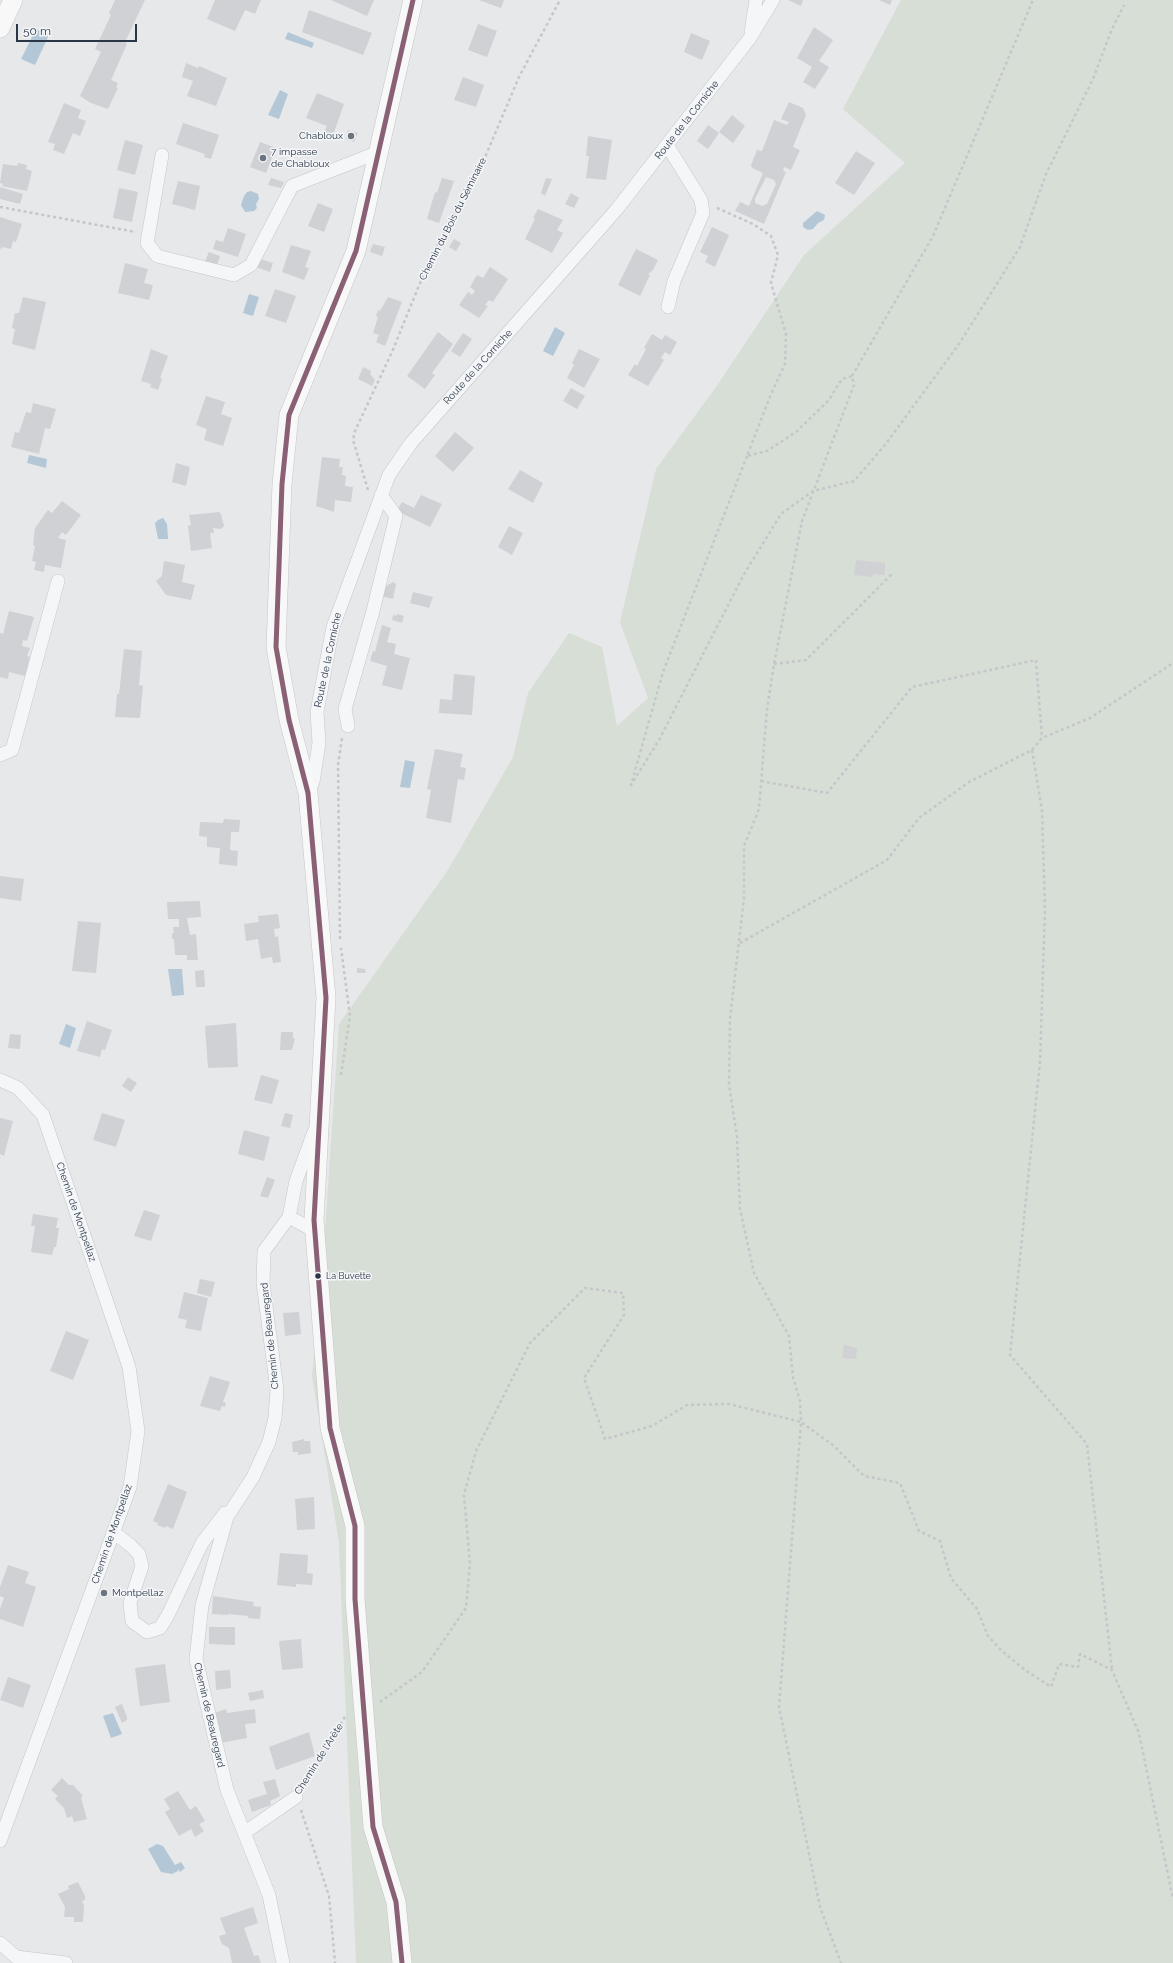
<!DOCTYPE html>
<html>
<head>
<meta charset="utf-8">
<style>
	body { margin:0 }
	#map { position:relative; width:1173px; height:1963px; overflow:hidden; background:#e6e8ea; font-family:Raleway,sans-serif }
	canvas { display:block }
	.scale { position:absolute; left:16px; top:24px; width:121px; height:18px; box-sizing:border-box; border:2px solid #2a3645; border-top:0; padding-left:5px; font-size:12px; line-height:14px; white-space:nowrap; color:#2a3645; -webkit-text-stroke:3px #f4f6f9; paint-order:stroke }
</style>
</head>
<body>
<div id="map">
<canvas width="1173" height="1963"></canvas>
<div class="scale">50 m</div>
</div>
<script>
const context = document.querySelector('canvas').getContext('2d');
context.lineJoin = 'round';
function fillPath(path, color) {
  context.fillStyle = color;
  context.fill(path, 'evenodd');
}
function shape(rows) {
  const path = new Path2D();
  for (const r of rows) {
    path.moveTo(r[0], r[1]);
    for (let i = 2; i < r.length; i += 2) path.lineTo(r[i], r[i + 1]);
  }
  return path;
}
function strokePath(path, color, width, dash) {
  context.strokeStyle = color;
  context.lineWidth = width;
  context.lineCap = dash ? 'butt' : 'round';
  context.setLineDash(dash || []);
  context.stroke(path);
}
function write(font, color, halo, rows, align = 'center') {
  context.font = font + ' Raleway,sans-serif';
  context.lineWidth = 3;
  context.setLineDash([]);
  context.textBaseline = 'middle';
  context.strokeStyle = halo;
  context.fillStyle = color;
  for (const [text, x, y, turn = 0] of rows) {
    context.save();
    context.translate(x, y);
    context.rotate((+turn || 0) * Math.PI / 180);
    context.textAlign = isNaN(turn) ? turn : align;
    if (halo) context.strokeText(text, 0, 0);
    context.fillText(text, 0, 0);
    context.restore();
  }
}
fillPath(shape([
	[901,0,1173,0,1173,1963,356,1963,339,1543,312,1376,323,1261,339,1024,448,870,513,757,528,693,569,633,602,647,617,726,648,698,620,622,656,469,716,387,804,255,905,163,843,109]
]), '#d7ded5');
fillPath(shape([
	[36,29,49,35,35,65,21,59],
	[288,32,314,43,312,48,285,39],
	[280,90,288,94,279,119,268,115],
	[251,191,258,194,259,199,256,204,257,208,254,211,245,212,241,205,244,196,247,192],
	[817,211,825,215,824,220,818,223,813,229,808,230,803,227,803,223],
	[249,294,259,297,253,316,243,313],
	[555,327,565,333,553,356,543,351],
	[29,455,47,459,46,468,27,463],
	[163,518,167,524,168,539,158,539,155,523,158,520],
	[405,760,415,762,410,788,400,787],
	[168,969,182,969,184,995,172,996],
	[66,1024,76,1028,70,1048,59,1044],
	[113,1713,122,1734,111,1738,103,1716],
	[157,1844,163,1846,175,1865,181,1862,185,1868,180,1872,178,1869,178,1871,172,1874,161,1872,148,1849]
]), '#b4c7d6');
fillPath(shape([
	[115,0,145,0,125,42,127,44,111,80,118,83,116,87,118,88,108,109,91,103,80,96,101,52,95,49,111,15,109,13],
	[215,0,261,0,255,14,245,10,235,31,207,19],
	[331,0,374,0,367,16],
	[479,0,504,0,501,8],
	[788,0,803,0,801,6],
	[879,0,892,0,890,5],
	[309,10,372,33,363,55,302,32],
	[478,24,497,31,487,57,468,50],
	[814,27,833,40,819,61,829,67,815,89,803,82,812,67,797,58],
	[691,33,710,41,702,60,684,52],
	[186,63,198,68,199,66,227,78,216,106,187,96,193,81,182,77],
	[463,77,484,85,476,107,454,100],
	[317,93,344,104,333,135,324,132,327,126,306,118],
	[789,102,803,108,806,115,793,147,800,150,791,170,784,167,783,171,786,172,764,224,735,211,740,202,749,206,763,173,752,168,751,165,757,150,762,151,774,120,787,125,789,122,781,119],
	[766,177,774,180,776,184,767,204,762,206,755,203,755,199],
	[64,103,81,110,78,118,86,121,80,136,73,133,64,154,53,150,55,144,48,142],
	[732,115,745,126,733,143,719,132],
	[183,123,219,135,211,159,204,157,205,154,176,144],
	[708,125,719,133,708,149,697,141],
	[348,130,358,133,354,142,346,139],
	[588,136,612,140,606,180,586,178,589,156,586,156],
	[125,140,143,145,135,175,117,170],
	[260,142,276,148,266,173,250,167],
	[856,151,875,163,854,195,835,183],
	[18,163,27,165,26,169,32,171,27,191,2,186,3,184,0,183,3,164,17,166],
	[271,178,284,182,281,188,268,185],
	[442,178,454,181,439,223,427,219,435,192,437,193],
	[546,178,552,179,545,196,541,193],
	[178,181,200,186,195,210,172,204],
	[0,187,23,194,20,204,0,199],
	[119,188,138,192,132,222,113,218],
	[571,193,579,198,574,208,565,204],
	[318,203,333,209,324,232,308,226],
	[538,209,563,220,557,230,563,233,552,253,525,239,535,219,533,218],
	[0,217,22,224,16,242,13,241,11,249,2,247,0,250],
	[712,227,729,235,715,267,705,262,708,256,700,252],
	[228,228,246,234,238,257,213,249,216,240,223,242],
	[454,239,461,243,456,251,449,247],
	[373,244,385,247,382,256,370,252],
	[291,245,311,251,305,267,309,268,304,280,282,272],
	[636,249,658,260,653,270,648,274,650,275,640,296,618,285],
	[209,252,220,256,217,265,205,261],
	[260,259,273,263,270,272,256,267],
	[125,263,148,269,144,283,153,285,149,300,118,293],
	[490,267,508,279,493,302,489,300,485,305,488,306,479,318,459,305,468,292,472,295,475,291,470,287,477,275,483,278],
	[275,289,296,296,286,323,265,316],
	[23,297,46,302,35,350,12,344,15,329,12,328,15,313,19,313],
	[388,297,402,302,385,346,376,342,379,335,373,333,378,317,376,316,378,310,380,311],
	[438,332,453,344,432,373,435,375,425,389,407,376],
	[463,333,472,339,460,357,451,351],
	[652,334,662,340,665,335,677,342,670,355,665,352,661,358,664,360,648,386,628,375,635,364,637,366,646,349,644,348],
	[151,349,168,356,160,378,162,379,158,390,150,387,151,384,141,381],
	[579,349,600,359,584,388,567,378,574,365,572,363],
	[363,367,371,371,370,374,375,380,372,386,358,379],
	[571,388,585,396,577,409,563,401],
	[206,396,225,402,221,414,232,418,223,446,204,440,207,429,196,425],
	[33,403,56,409,50,429,45,428,39,454,11,447,15,432,19,433,26,412,31,413],
	[455,432,474,448,453,472,435,456],
	[322,457,340,459,339,467,343,467,342,475,346,476,345,486,353,487,351,502,335,500,334,512,316,506],
	[176,463,190,467,186,486,172,482],
	[520,470,543,483,533,503,508,489],
	[421,495,442,504,430,527,397,511,402,502,414,508],
	[62,501,81,515,66,535,62,532,58,538,66,540,61,568,45,565,44,572,34,570,36,562,32,561,35,546,33,545,35,528,48,510,52,513],
	[219,512,221,514,224,526,221,529,213,528,214,533,210,533,212,548,191,551,188,526,191,525,189,515],
	[509,526,523,533,512,555,498,547],
	[856,560,885,563,885,575,873,574,873,577,854,575],
	[164,561,185,565,182,582,195,585,191,600,166,595,156,581,162,576],
	[393,582,396,584,393,599,381,596,383,588],
	[413,592,433,597,429,608,410,603],
	[9,611,34,617,27,641,23,640,22,646,30,648,27,656,30,657,25,676,9,672,8,679,0,677,0,633,3,634],
	[397,614,404,616,402,623,392,620,393,615,396,616],
	[382,625,391,628,387,642,396,644,394,654,410,658,402,690,382,685,387,666,370,661,373,651,375,652],
	[124,649,142,651,139,685,143,686,140,718,115,717,117,694,119,694],
	[454,674,475,676,472,715,439,713,440,699,452,700],
	[435,749,463,754,460,767,466,768,464,780,458,779,451,823,426,818,431,790,427,789],
	[224,819,240,820,239,832,231,832,230,850,238,851,237,866,219,864,220,848,207,847,207,837,199,836,200,822,223,823],
	[0,876,24,879,21,901,0,898],
	[200,901,201,917,187,918,190,935,196,934,198,960,187,960,187,955,175,955,174,939,172,939,172,933,174,933,173,927,179,927,179,919,168,919,167,902],
	[278,914,280,928,274,929,275,937,278,936,281,962,273,963,272,957,261,959,258,939,246,941,244,924,259,922,258,916],
	[78,921,101,923,96,973,72,971],
	[357,968,365,969,366,973,357,973],
	[204,970,205,987,196,987,195,971],
	[87,1021,112,1030,105,1050,102,1049,100,1057,77,1051],
	[236,1023,238,1067,208,1068,205,1026],
	[281,1032,293,1032,293,1038,295,1039,292,1050,280,1050],
	[10,1034,21,1035,20,1049,8,1048],
	[261,1075,279,1080,272,1104,254,1100],
	[128,1077,137,1083,131,1092,122,1086],
	[102,1113,125,1120,116,1147,93,1140],
	[285,1113,293,1115,290,1128,281,1126],
	[0,1118,13,1121,4,1156,0,1154],
	[244,1130,270,1137,264,1161,238,1154],
	[267,1177,275,1180,268,1198,260,1196],
	[144,1210,160,1215,151,1241,134,1236],
	[33,1214,58,1218,56,1228,59,1228,56,1247,54,1247,52,1255,31,1252,35,1226,31,1226],
	[200,1279,215,1282,211,1297,197,1293],
	[184,1292,208,1298,201,1331,185,1328,187,1320,178,1318],
	[299,1312,301,1334,285,1336,283,1313],
	[66,1331,89,1340,73,1380,50,1371],
	[844,1345,857,1348,856,1359,842,1358],
	[210,1376,230,1382,223,1402,226,1403,225,1407,222,1406,220,1411,200,1406],
	[304,1439,304,1441,310,1441,311,1453,298,1455,298,1452,293,1452,292,1442],
	[168,1484,187,1492,173,1529,166,1526,165,1528,157,1525,158,1523,153,1521],
	[314,1497,315,1529,297,1530,295,1499],
	[280,1553,308,1555,307,1573,313,1574,312,1585,296,1584,296,1587,277,1585],
	[8,1565,29,1572,25,1583,36,1587,23,1627,0,1619,0,1609,4,1598,0,1596,0,1587],
	[102,1588,108,1591,106,1598,99,1596],
	[213,1596,254,1602,253,1606,261,1607,260,1619,248,1618,248,1616,228,1614,228,1615,212,1614],
	[209,1627,235,1627,235,1645,209,1644],
	[301,1639,303,1668,282,1670,279,1641],
	[165,1664,170,1702,140,1706,135,1668],
	[230,1670,231,1688,216,1690,215,1671],
	[8,1677,31,1685,23,1708,0,1700],
	[263,1690,264,1698,250,1701,248,1693],
	[122,1704,127,1717,127,1720,122,1723,115,1707],
	[226,1709,227,1713,255,1709,256,1723,245,1724,247,1738,220,1743,214,1713],
	[309,1732,315,1756,276,1770,269,1747],
	[62,1778,69,1785,73,1785,83,1796,81,1798,87,1819,74,1822,72,1816,67,1818,64,1808,55,1799,58,1796,51,1790],
	[275,1779,280,1796,270,1801,271,1805,252,1812,248,1800,267,1794,263,1782],
	[178,1791,190,1810,196,1806,205,1821,199,1824,204,1831,195,1837,191,1829,179,1836,165,1812,170,1809,164,1799],
	[78,1882,85,1896,85,1900,82,1901,84,1906,83,1922,74,1922,74,1917,64,1917,65,1907,58,1894,69,1889,68,1886],
	[253,1907,258,1923,244,1928,254,1956,258,1955,261,1963,232,1963,229,1948,222,1944,219,1936,226,1934,220,1918]
]), '#cfd1d4');
const street = shape([
	[751,32,756,0],
	[667,145,701,200,703,213,674,281,668,307],
	[162,155,147,243,157,256,234,275,251,265,292,186,379,152],
	[348,726,345,709,373,611,396,516,381,495],
	[0,755,12,750,58,581],
	[308,793,313,782,319,743,317,712,333,627,389,475,411,443,617,209,750,38,773,0],
	[0,1080,18,1088,43,1115,129,1367,138,1431,130,1487,0,1841],
	[289,1217,315,1231],
	[113,1532,130,1545,139,1554,142,1566,130,1603,132,1621,147,1632,160,1628,168,1615,202,1543,225,1513],
	[244,1833,296,1797],
	[0,1943,16,1957,66,1963],
	[283,1963,269,1895,227,1790,196,1659,202,1605,227,1517,253,1477,269,1442,275,1418,277,1390,263,1283,264,1251,289,1217,296,1181,314,1132]
]);
const secondary = shape([
	[0,28,13,0],
	[402,1963,396,1902,373,1827,355,1599,355,1526,330,1428,314,1220,326,998,308,793,289,720,276,647,282,484,289,415,356,251,413,0]
]);
strokePath(street, '#c4c6c8', 14);
strokePath(secondary, '#c4c6c8', 20);
strokePath(shape([
	[0,207,136,232],
	[717,208,753,224,771,236,778,255,771,283,786,334,785,364,771,394,747,456,767,451,796,432,828,401,842,379,852,376,854,385,802,521,774,664,767,709,759,809,744,846,744,898,730,1019,729,1084,737,1137,740,1209,754,1273,789,1336,793,1377,800,1401,801,1422,834,1446,864,1476,900,1483,919,1531,940,1541,951,1578,977,1609,988,1636,1002,1651,1025,1670,1051,1687,1059,1664,1078,1667,1080,1654,1112,1670,1139,1733,1173,1899],
	[852,376,933,236,1033,0],
	[747,456,663,672,631,785,659,740,743,576,781,514,813,491,854,481,885,445,959,344,1020,247,1046,174,1093,79,1112,29,1124,5],
	[368,490,353,440,355,431,392,352,429,261,486,155,519,77,560,0],
	[774,664,806,660,892,574],
	[1032,750,1042,810,1045,910,1040,1062,1010,1355,1087,1444,1112,1670],
	[761,781,827,793,912,687,1036,660,1042,738],
	[340,939,338,765,342,738],
	[740,943,887,860,919,818,969,782,1032,750,1042,738,1090,718,1173,663],
	[341,1075,350,1016,341,948],
	[380,1702,422,1672,466,1608,470,1564,464,1495,476,1451,530,1343,585,1288,623,1293,624,1315,584,1378,605,1439,652,1426,687,1405,729,1404,801,1422,779,1707,820,1907,841,1963],
	[303,1786,317,1765,346,1715],
	[301,1810,329,1896,335,1963]
]), '#c4c7ca', 2.5, [3, 3]);
strokePath(street, '#f5f6f7', 13);
strokePath(secondary, '#f8f8f8', 19);
strokePath(shape([
	[402,1963,396,1902,373,1827,355,1599,355,1526,330,1428,314,1220,326,998,308,793,289,720,276,647,282,484,289,415,356,251,413,0]
]), '#8a6075', 5);
for (const [x, y, r, color] of [
	[351,136,4,"#6c747f"],
	[263,158,4,"#6c747f"],
	[318,1276,3.5,"#2a3645"],
	[104,1593,4,"#6c747f"]
]) {
  const dot = new Path2D();
  dot.arc(x, y, r, 0, 2 * Math.PI);
  context.fillStyle = color;
  context.fill(dot);
  strokePath(dot, '#f4f6f9', 1.5);
}
write('9px', '#2a3645', '#f4f6f9', [
	["La Buvette",326,1276]
], 'left');
write('10px', '#2a3645', '#f4f6f9', [
	["Route de la Corniche",687,120,-52],
	["Chemin du Bois du Séminaire",453,219,-63],
	["Route de la Corniche",478,367,-48],
	["Route de la Corniche",328,660,-78],
	["Chemin de Montpellaz",76,1212,71],
	["Chemin de Beauregard",270,1336,-96],
	["Chemin de Montpellaz",112,1534,-71],
	["Chemin de Beauregard",209,1715,77],
	["Chemin de l'Arête",319,1759,-58]
]);
write('10px', '#2a3645', '#f4f6f9', [
	["Chabloux",343,136,"right"],
	["7 impasse",271,152],
	["de Chabloux",271,164],
	["Montpellaz",112,1593]
], 'left');
</script>
</body>
</html>
